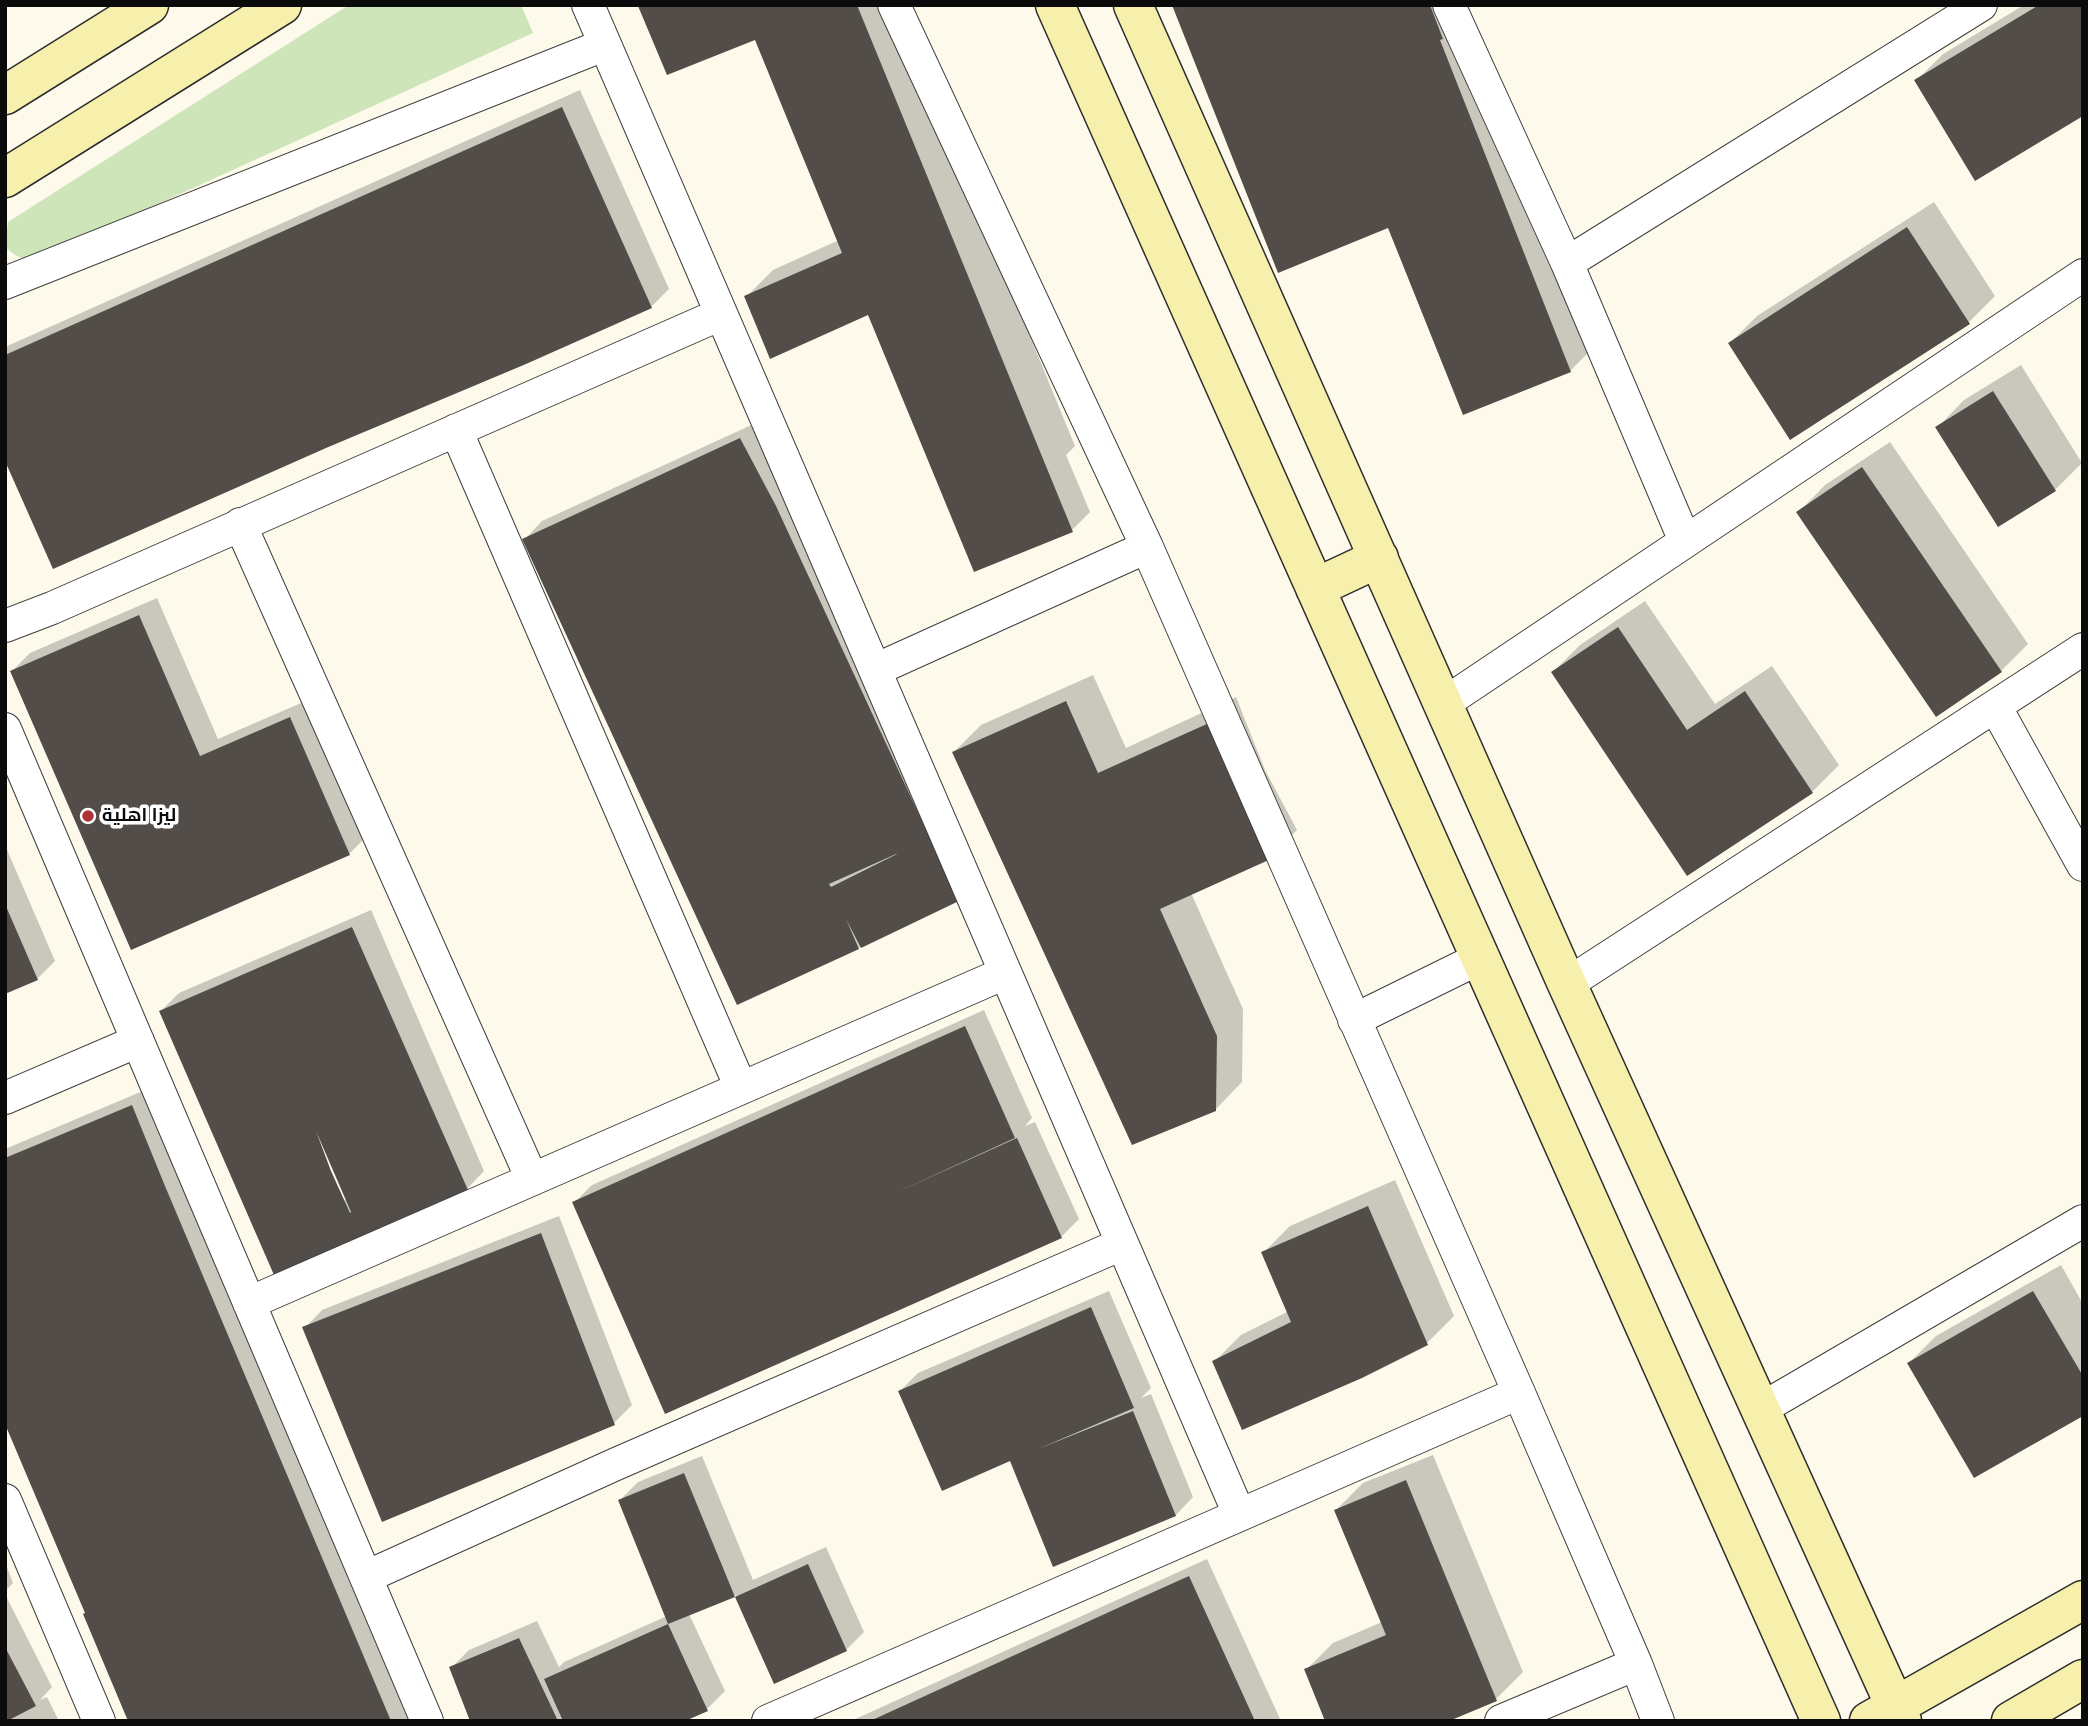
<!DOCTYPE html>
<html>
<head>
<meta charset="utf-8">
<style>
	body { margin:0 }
	#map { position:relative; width:2088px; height:1726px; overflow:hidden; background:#fdfaeb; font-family:Lora,serif }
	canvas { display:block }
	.frame { position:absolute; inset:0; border:7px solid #0b0b0b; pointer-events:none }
</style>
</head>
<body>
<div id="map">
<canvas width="2088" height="1726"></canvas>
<div class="frame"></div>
</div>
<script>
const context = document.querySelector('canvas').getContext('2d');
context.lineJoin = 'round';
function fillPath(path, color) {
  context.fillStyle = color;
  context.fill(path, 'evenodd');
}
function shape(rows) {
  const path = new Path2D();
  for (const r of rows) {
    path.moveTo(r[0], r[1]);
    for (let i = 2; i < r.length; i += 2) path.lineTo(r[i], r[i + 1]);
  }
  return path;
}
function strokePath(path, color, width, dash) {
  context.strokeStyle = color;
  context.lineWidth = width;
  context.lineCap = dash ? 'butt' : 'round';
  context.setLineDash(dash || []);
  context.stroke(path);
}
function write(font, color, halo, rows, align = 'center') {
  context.font = font + ' Lora,Cairo,serif';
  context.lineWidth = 7;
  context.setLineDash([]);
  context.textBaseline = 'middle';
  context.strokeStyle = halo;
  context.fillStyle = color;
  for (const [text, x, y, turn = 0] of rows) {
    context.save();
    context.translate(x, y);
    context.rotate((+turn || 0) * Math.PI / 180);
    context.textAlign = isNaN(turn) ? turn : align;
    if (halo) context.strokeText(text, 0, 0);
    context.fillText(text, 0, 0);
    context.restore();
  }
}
fillPath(shape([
	[349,5,521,5,533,33,31,262,15,255,5,247,8,222]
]), '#cee4b9');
fillPath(shape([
	[642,5,894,5,1075,446,1066,455,1090,512,1072,530,869,313,746,297,773,270,839,240,756,38],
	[1174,5,1467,5,1469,10,1466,13,1597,344,1570,371,1389,226],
	[2024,5,2083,5,1916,81,1943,54],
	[580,90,669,289,651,307,5,457,5,347],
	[1934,202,1995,296,1968,323,1730,343,1757,316],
	[2021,365,2082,463,2055,490,1938,427,1964,400],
	[758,422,976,882,858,948,525,539,542,521],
	[1890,442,2028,644,2001,671,1799,512,1825,485],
	[157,598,218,739,308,700,367,836,349,854,12,671,30,653],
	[1645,601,1715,704,1772,666,1839,765,1812,792,1553,672,1580,645],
	[1093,675,1126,748,1236,697,1265,770,1297,830,1270,857,1191,893,1243,1009,1242,1082,1215,1110,954,752,981,725],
	[5,845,55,961,37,979,5,992],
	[371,910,484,1171,467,1189,275,1273,161,1011,179,993],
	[319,1135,347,1199,343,1201,316,1137],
	[984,1010,1032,1118,1025,1126,1035,1122,1079,1219,1061,1237,574,1203,592,1185],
	[150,1088,414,1721,131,1721,5,1420,5,1149],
	[1395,1180,1454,1316,1427,1343,1214,1362,1241,1335,1289,1311,1263,1253,1290,1226],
	[559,1216,632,1405,614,1423,305,1328,322,1310],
	[2061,1265,2083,1304,2083,1413,1909,1363,1936,1336],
	[1109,1291,1151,1388,1141,1398,1151,1394,1193,1497,1176,1515,1054,1564,1011,1459,900,1391,918,1373],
	[1433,1455,1523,1672,1496,1699,1306,1670,1333,1643,1382,1622,1336,1510,1363,1483],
	[702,1456,753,1580,826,1547,864,1632,846,1650,775,1682,736,1595,689,1614,725,1691,707,1709,681,1721,472,1721,451,1668,469,1650,537,1621,559,1667,564,1662,667,1616,620,1500,638,1482],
	[1207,1559,1281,1721,851,1721],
	[5,1562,13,1583,5,1591],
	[5,1594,52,1687,40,1700,47,1697,59,1721,5,1721]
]), '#0003');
fillPath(shape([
	[857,5,1073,532,974,572,868,315,770,359,744,296,842,253,755,40,667,75,638,6],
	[1172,5,1430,5,1443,39,1440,40,1571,372,1463,415,1388,228,1278,273],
	[2039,5,2083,5,2083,116,1975,181,1914,80],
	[562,107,652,308,526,364,326,448,53,569,5,461,5,355],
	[1907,227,1970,324,1790,440,1728,343],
	[1993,391,2056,491,1998,527,1935,427],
	[740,438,776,506,959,901,861,948,846,919,859,949,737,1005,522,539],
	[896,854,897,854,831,887,829,884],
	[1862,467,2002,672,1936,717,1796,512],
	[139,615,200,756,290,717,350,855,131,950,10,671],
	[1618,627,1687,730,1745,691,1813,793,1687,876,1551,672],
	[1066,701,1098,773,1209,723,1239,797,1271,859,1160,909,1217,1036,1216,1111,1132,1145,952,752],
	[5,904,38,980,5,994],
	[352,927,468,1190,274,1275,159,1011],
	[316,1131,351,1212,350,1213,331,1171],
	[965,1026,1015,1138,895,1193,1017,1138,1062,1238,665,1414,572,1202],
	[132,1105,165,1186,391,1721,128,1721,83,1614,85,1613,5,1424,5,1158],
	[1368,1206,1428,1345,1362,1378,1242,1430,1212,1361,1291,1322,1261,1252],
	[541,1233,615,1425,382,1522,302,1327],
	[2033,1291,2083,1376,2083,1416,1974,1478,1907,1363],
	[1091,1307,1134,1408,1038,1449,1133,1411,1176,1516,1053,1567,1010,1461,942,1491,898,1391],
	[684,1473,735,1597,668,1624,708,1711,685,1721,563,1721,544,1679,668,1624,618,1500],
	[1406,1480,1497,1701,1449,1721,1325,1721,1304,1669,1386,1635,1334,1510],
	[808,1564,847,1651,774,1684,735,1597],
	[1189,1576,1255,1721,870,1721,1131,1602],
	[519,1638,558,1721,470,1721,449,1667],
	[5,1647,36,1706,7,1721,5,1721]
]), '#534d49');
const street = shape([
	[588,5,1239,1514],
	[894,5,1147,547,1519,1393,1636,1664,1658,1721],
	[1449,5,1567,263,1685,541],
	[1567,263,1981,5],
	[5,283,604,45],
	[456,430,741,1088],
	[240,524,532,1179],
	[5,626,52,608,721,314],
	[875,670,1147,547],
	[1443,704,2083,275],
	[1995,706,2083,865],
	[5,729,427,1721],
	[1567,984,2083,649],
	[1354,1020,1480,958],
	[5,1098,138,1041],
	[249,1303,1005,973],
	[1759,1410,2083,1221],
	[5,1500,99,1721],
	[366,1577,616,1464,1122,1244],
	[768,1721,1519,1393],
	[1501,1721,1636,1664]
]);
const secondary = shape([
	[1055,5,1821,1721],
	[1133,5,1567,984,1902,1721],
	[5,95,149,5],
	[5,178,282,5],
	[1315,588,1379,558],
	[1869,1721,2083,1600],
	[2011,1721,2083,1679]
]);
strokePath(street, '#3e3e3e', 34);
strokePath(secondary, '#2d2d2d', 41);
strokePath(street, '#fff', 32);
strokePath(secondary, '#f7f0ac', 38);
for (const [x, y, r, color] of [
	[88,816,7,"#ad3135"]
]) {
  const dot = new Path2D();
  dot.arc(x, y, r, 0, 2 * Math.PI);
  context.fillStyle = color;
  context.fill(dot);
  strokePath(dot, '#fff', 2.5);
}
write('bold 18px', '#0b0b0b', '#fff', [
	["ليزا اهلية",102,816]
], 'left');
</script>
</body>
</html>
